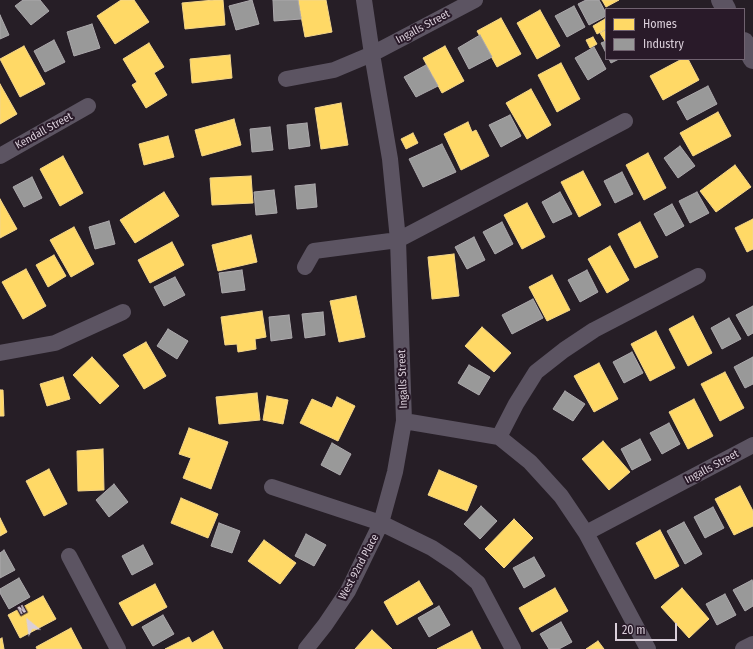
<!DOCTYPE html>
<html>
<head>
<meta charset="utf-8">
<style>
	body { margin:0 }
	#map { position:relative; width:753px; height:649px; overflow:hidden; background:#261e26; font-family:"Fira Sans Condensed",sans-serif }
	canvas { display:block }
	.legend { position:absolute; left:605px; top:8px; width:140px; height:52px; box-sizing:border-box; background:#291a29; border:1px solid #706270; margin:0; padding:5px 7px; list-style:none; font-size:12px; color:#dacfda }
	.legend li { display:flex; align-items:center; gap:8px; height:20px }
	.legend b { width:20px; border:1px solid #706270 }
	.north { position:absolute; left:8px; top:601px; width:40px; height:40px; -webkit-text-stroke:3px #291a29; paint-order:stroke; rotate:331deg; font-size:11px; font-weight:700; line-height:16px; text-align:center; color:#dacfda }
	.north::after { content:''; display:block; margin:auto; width:14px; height:18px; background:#dacfda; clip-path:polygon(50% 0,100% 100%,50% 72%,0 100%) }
	.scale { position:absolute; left:615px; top:623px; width:62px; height:18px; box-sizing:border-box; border:2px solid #dacfda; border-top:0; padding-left:5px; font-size:12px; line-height:14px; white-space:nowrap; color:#dacfda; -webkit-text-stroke:3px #291a29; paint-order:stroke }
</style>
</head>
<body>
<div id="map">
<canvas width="753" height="649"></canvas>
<ul class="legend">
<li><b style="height:11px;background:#ffd966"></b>Homes</li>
<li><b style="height:11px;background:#999"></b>Industry</li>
</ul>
<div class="north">N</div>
<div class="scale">20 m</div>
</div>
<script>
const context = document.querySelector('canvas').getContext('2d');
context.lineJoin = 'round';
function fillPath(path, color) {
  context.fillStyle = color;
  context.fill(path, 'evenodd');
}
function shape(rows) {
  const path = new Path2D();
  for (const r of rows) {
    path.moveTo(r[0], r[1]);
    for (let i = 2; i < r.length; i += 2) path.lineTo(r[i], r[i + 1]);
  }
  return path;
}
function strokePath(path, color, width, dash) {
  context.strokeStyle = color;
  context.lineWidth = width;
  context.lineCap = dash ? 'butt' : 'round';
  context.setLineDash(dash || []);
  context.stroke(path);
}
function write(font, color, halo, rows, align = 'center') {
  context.font = font + ' "Fira Sans Condensed",sans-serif';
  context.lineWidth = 4;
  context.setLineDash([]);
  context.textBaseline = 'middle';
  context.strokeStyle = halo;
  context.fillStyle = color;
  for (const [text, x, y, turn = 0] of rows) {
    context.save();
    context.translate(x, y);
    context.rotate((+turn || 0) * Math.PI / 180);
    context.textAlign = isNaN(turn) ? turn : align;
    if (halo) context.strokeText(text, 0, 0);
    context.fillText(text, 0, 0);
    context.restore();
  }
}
const homes = shape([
	[121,0,134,0,149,22,115,44,97,16,121,0],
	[214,0,223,0,225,25,185,29,182,3,214,0],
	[298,0,326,0,332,32,305,37,298,0],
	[602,0,619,0,606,7,602,0],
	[540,10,560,46,537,59,517,23,540,10],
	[501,18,521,54,497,67,477,31,501,18],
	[605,19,606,21,606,29,597,34,593,26,605,19],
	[606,30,606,40,605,41,600,33,606,30],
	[593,37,597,44,590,48,586,40,593,37],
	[149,43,164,67,154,73,167,95,146,108,132,85,137,82,123,59,149,43],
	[24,46,45,84,20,97,0,59,24,46],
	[445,46,464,81,442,93,423,58,445,46],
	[230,55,232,78,192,83,190,59,230,55],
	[682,59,688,59,699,80,663,100,650,76,682,59],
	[561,63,580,99,557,112,538,75,561,63],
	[0,84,17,114,0,124,0,84],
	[531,89,551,125,527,139,506,103,531,89],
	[341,103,348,145,321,149,315,108,341,103],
	[718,112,731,136,693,156,680,133,718,112],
	[234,119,241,145,202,156,195,130,234,119],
	[468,122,472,132,476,130,489,156,461,170,444,134,468,122],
	[413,133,418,143,406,149,401,139,413,133],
	[168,136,174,157,144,165,139,144,168,136],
	[648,153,666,188,644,200,626,165,648,153],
	[63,156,83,193,60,206,40,169,63,156],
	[735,165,751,187,716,212,700,191,735,165],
	[583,171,601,205,579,217,561,182,583,171],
	[251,176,253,203,212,205,210,178,251,176],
	[164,192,179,216,135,243,120,220,164,192],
	[0,199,17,229,0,238,0,199],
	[527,203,545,237,522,249,504,215,527,203],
	[753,219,753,249,747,252,735,228,753,219],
	[640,222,658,257,635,268,618,234,640,222],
	[74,227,94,264,71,277,50,240,74,227],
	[251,235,257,262,218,271,212,245,251,235],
	[172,242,184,265,150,283,138,260,172,242],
	[610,246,629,280,607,293,588,259,610,246],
	[454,254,459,296,432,299,428,257,454,254],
	[54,255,66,276,48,287,36,265,54,255],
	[26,269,46,306,23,319,2,282,26,269],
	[552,275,570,310,547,321,529,287,552,275],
	[356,296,365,337,339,342,330,301,356,296],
	[262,311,266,337,255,339,256,349,238,352,237,344,225,345,221,317,262,311],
	[693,316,712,353,688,366,669,329,693,316],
	[482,327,511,353,494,372,465,346,482,327],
	[656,331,675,368,650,381,631,344,656,331],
	[146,342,166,376,144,389,123,355,146,342],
	[92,357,119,386,100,404,73,375,92,357],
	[599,363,618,399,594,412,574,376,599,363],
	[725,372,744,408,720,421,701,384,725,372],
	[63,377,70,399,47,406,40,384,63,377],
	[0,390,3,390,4,416,0,416,0,390],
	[257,393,260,420,219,424,216,397,257,393],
	[267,396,288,400,283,424,263,420,267,396],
	[337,397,355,406,338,441,300,423,312,399,332,408,337,397],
	[694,399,713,436,688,449,669,412,694,399],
	[189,428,228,442,211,489,183,478,191,458,179,454,189,428],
	[603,441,630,472,609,490,582,459,603,441],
	[103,449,104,490,78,491,77,451,103,449],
	[49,469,67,504,44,516,26,481,49,469],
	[439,470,477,486,467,511,428,495,439,470],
	[740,486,753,511,753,526,734,535,715,499,740,486],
	[181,498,218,514,208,538,171,523,181,498],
	[0,518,7,532,0,536,0,518],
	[514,519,533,538,504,568,485,549,514,519],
	[660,530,679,566,655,579,636,543,660,530],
	[264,540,296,563,280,584,248,561,264,540],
	[419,581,433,604,397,625,384,602,419,581],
	[155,584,167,607,132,626,119,603,155,584],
	[555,588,568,611,532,632,519,608,555,588],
	[682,588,709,619,689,638,661,607,682,588],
	[43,596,56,619,20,638,8,615,43,596],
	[71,628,82,649,37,649,36,647,71,628],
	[372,630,392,649,355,649,372,630],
	[213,631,223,649,165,649,189,637,192,643,213,631],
	[472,631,481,649,437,649,472,631],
	[2,638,4,649,0,649,0,639,2,638],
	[598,641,604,649,586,649,598,641]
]);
fillPath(homes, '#ffd966');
strokePath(homes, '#f4d689', 1);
const industry = shape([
	[23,0,40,0,49,11,31,25,15,6,23,0],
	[252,0,259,24,236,30,229,6,252,0],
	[273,0,298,0,301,19,274,21,273,0],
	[586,0,599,0,606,13,606,16,589,25,578,4,586,0],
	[574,6,585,27,567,37,555,16,574,6],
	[0,15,9,35,0,39,0,15],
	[92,24,100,48,74,56,67,32,92,24],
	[480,35,492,57,469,69,458,48,480,35],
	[54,40,65,62,45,72,34,51,54,40],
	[606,41,606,53,601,43,606,41],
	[594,47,606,69,588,80,575,58,594,47],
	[609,59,619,59,611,63,609,59],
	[426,65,438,86,416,97,404,77,426,65],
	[708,86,717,104,687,120,677,102,708,86],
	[510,115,521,136,501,147,489,125,510,115],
	[307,123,310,146,289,149,287,125,307,123],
	[270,127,273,150,252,152,250,129,270,127],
	[442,144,456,172,423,187,409,159,442,144],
	[680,146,695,166,678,178,664,158,680,146],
	[622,172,633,194,615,203,604,181,622,172],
	[32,177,42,198,24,207,13,187,32,177],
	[315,184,317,207,297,209,295,186,315,184],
	[274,190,277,213,256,215,254,192,274,190],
	[560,192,572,214,553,223,542,202,560,192],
	[697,192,709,213,690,223,679,201,697,192],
	[672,204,684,226,666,236,654,214,672,204],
	[109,221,115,244,95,249,89,227,109,221],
	[502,222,513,244,495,254,483,232,502,222],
	[474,237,485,260,467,269,455,247,474,237],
	[242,270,245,290,222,293,219,273,242,270],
	[587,270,598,292,580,302,568,280,587,270],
	[175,277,185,295,164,306,154,287,175,277],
	[533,299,543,318,512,334,502,315,533,299],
	[753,306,753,333,748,336,736,315,753,306],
	[323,312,325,335,305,338,302,314,323,312],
	[289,315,292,338,271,341,269,317,289,315],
	[729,318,741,339,722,349,711,328,729,318],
	[168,329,188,341,177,359,157,346,168,329],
	[632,352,643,373,624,383,613,362,632,352],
	[753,357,753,384,745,388,734,367,753,357],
	[469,365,490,377,479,395,458,383,469,365],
	[565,391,585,404,573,421,553,409,565,391],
	[669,423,680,444,662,454,650,433,669,423],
	[640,439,651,460,632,470,621,449,640,439],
	[332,443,351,454,340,475,321,465,332,443],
	[114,484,128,502,109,517,96,500,114,484],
	[481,506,497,521,480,539,464,524,481,506],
	[713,507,724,528,705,538,694,517,713,507],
	[684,522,702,554,685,564,667,531,684,522],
	[219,523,240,531,232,553,211,546,219,523],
	[306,534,326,545,314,566,295,556,306,534],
	[143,545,153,564,132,575,122,556,143,545],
	[4,550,15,570,0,578,0,553,4,550],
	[534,557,545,576,524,588,513,568,534,557],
	[19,578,30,597,9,609,0,593,0,589,19,578],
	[752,580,753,582,753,606,745,611,733,590,752,580],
	[725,594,736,615,717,625,706,604,725,594],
	[439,606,450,625,429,637,418,618,439,606],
	[163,615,174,634,153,646,142,627,163,615],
	[561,622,572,642,559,649,549,649,540,634,561,622]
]);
fillPath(industry, '#999');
strokePath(industry, '#aca9ac', 1);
strokePath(shape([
	[286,79,334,70,372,54,475,0],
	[0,156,88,106],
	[305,267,314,251,398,240,390,159,372,54,364,0],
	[0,353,55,343,123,312],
	[404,421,499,437,530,462,561,496,586,533,648,649],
	[499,437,516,404,536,372,564,350,594,330,698,276],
	[272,487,381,523,432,548,456,564,478,583,513,649],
	[586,533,753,445],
	[69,556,118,649],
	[306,649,325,625,348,591,381,523,395,472,404,421,398,240,625,121],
	[743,649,753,644]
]), '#5c5462', 16);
strokePath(shape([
	[721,0,726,9],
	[744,42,753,59]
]), '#5c5462', 20);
write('11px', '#dacfda', '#291a29', [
	["Ingalls Street",423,27,-28],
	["Kendall Street",44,131,-29],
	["Ingalls Street",403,379,-92],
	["Ingalls Street",712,467,-28],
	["West 92nd Place",359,567,-62]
]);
</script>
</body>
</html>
